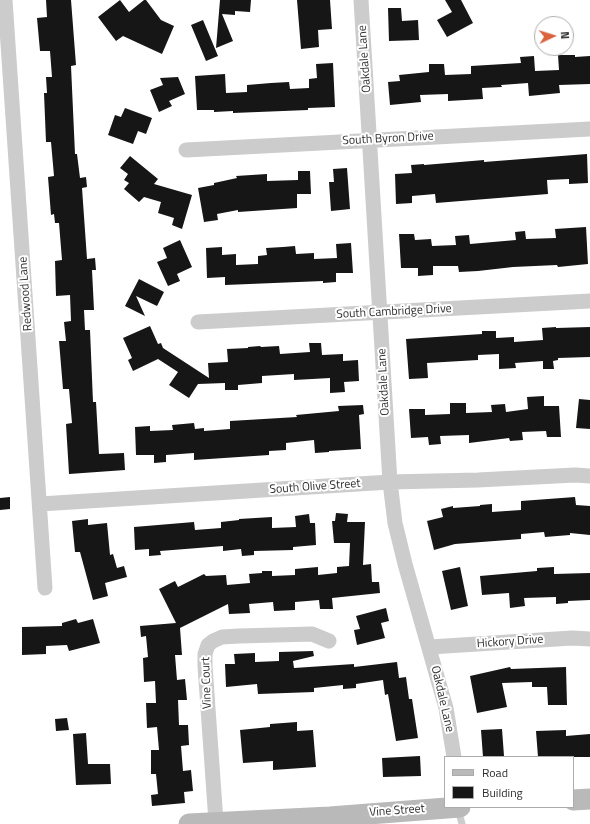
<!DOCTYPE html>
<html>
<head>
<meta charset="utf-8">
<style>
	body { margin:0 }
	#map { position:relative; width:590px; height:824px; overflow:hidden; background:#fff; font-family:"Titillium Web",sans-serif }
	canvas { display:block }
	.legend { position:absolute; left:444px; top:756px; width:130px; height:52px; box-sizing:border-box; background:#fff; border:1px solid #acacac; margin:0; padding:5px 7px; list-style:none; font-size:12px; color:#2f2f2f }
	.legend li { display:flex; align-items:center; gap:8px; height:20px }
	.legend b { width:20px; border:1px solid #acacac }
	.north { position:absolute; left:534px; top:16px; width:40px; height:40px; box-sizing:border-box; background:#fff; border:1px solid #acacac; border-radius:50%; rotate:86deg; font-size:11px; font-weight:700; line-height:16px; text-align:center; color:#2f2f2f }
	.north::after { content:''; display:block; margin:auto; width:14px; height:18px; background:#da623d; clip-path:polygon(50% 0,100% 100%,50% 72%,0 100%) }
</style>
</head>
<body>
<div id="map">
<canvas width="590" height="824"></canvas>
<ul class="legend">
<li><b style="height:5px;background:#b9b9b9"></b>Road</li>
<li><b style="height:11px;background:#161616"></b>Building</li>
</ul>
<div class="north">N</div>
</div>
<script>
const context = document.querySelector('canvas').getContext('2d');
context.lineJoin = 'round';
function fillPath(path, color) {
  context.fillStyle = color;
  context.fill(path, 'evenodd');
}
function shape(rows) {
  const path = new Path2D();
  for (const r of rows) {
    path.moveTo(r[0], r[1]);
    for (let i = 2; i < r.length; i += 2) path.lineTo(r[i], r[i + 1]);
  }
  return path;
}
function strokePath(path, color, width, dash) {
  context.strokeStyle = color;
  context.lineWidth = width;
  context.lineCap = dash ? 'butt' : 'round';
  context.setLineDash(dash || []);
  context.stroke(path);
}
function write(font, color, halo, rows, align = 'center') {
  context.font = font + ' "Titillium Web",sans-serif';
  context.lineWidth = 4;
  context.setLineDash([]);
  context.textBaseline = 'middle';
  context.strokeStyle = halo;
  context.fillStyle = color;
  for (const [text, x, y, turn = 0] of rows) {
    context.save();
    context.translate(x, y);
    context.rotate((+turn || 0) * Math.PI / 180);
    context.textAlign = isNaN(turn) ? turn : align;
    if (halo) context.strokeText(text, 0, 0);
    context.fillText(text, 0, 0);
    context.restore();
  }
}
fillPath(shape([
	[46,0,71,0,76,65,71,66,75,154,77,154,80,178,86,177,87,187,82,188,87,259,95,258,96,270,92,270,94,310,84,310,85,330,90,330,93,402,96,402,99,454,124,453,125,470,69,474,66,424,72,423,69,389,63,389,59,341,66,341,64,322,71,321,70,295,56,296,55,261,62,260,59,223,55,223,54,214,51,215,48,177,54,176,51,142,46,142,44,93,47,93,46,77,52,77,50,51,40,51,37,18,47,17],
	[120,0,129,12,144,0,146,0,161,20,174,26,162,54,123,36,116,41,98,17],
	[220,0,251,0,250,12,235,11,235,15,222,14,233,41,216,48],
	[297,0,330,0,332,29,318,30,319,47,301,49],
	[445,0,461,0,473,23,447,37,437,20,452,12],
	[388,8,401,8,402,21,418,20,419,40,389,41],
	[203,20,218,56,206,61,191,25],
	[558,55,575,55,575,57,590,56,590,84,559,85,560,93,529,96,528,83,501,85,502,87,482,88,483,99,448,101,448,94,420,95,421,102,390,105,388,82,400,81,399,75,429,72,429,64,444,64,445,75,471,74,471,66,521,63,520,57,534,56,535,71,559,70],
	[333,63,335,107,308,108,308,110,233,113,233,111,214,112,214,110,197,110,195,76,225,74,226,93,247,92,247,85,271,83,289,82,290,89,309,88,309,79,317,78,316,64],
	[178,77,185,94,169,101,172,106,159,112,150,90,163,85,160,78],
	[125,108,152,118,146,134,138,131,133,144,108,135,115,115,121,117],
	[587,154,588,183,569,184,569,179,547,180,548,194,436,203,435,194,412,196,412,203,396,204,395,174,412,173,411,165,424,164,424,165,484,160,484,162],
	[130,156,158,179,154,184,192,195,182,229,172,225,174,218,158,213,161,202,144,197,139,202,124,189,129,183,124,180,128,174,120,168],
	[347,168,350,209,331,211,329,182,334,182,333,169],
	[298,171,310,171,311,194,297,194,297,208,238,212,238,210,217,214,218,220,204,222,198,188,214,185,214,183,237,178,236,176,267,174,267,181,298,180],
	[586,227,588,264,558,267,557,265,513,267,478,271,459,272,458,266,433,266,433,275,418,276,418,268,401,268,399,234,414,234,415,240,431,239,432,246,456,245,455,236,469,235,470,244,516,240,515,232,525,231,526,239,556,238,555,229],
	[180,240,192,267,177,274,180,281,168,286,157,262,167,258,163,248],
	[351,243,353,273,336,273,336,282,323,283,323,281,225,285,225,277,207,278,206,248,222,247,222,255,236,254,236,265,258,264,258,256,267,255,266,248,283,247,295,246,296,254,314,253,314,259,337,258,336,244],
	[139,279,164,292,157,306,136,296,145,316,125,306],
	[150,326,158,344,161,343,163,348,209,378,208,363,228,362,227,349,248,348,248,347,260,346,261,347,279,346,280,354,310,352,309,343,321,343,322,355,343,354,343,361,358,360,359,381,344,382,345,392,330,393,330,378,294,380,294,374,262,376,262,383,238,385,238,390,225,390,225,383,198,384,189,398,169,385,178,372,158,359,133,371,128,360,132,358,123,338],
	[556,327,556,328,590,327,590,357,558,358,558,360,553,361,554,369,543,369,543,361,515,363,516,368,499,369,499,354,478,355,478,360,427,363,428,378,409,379,406,339,482,334,482,331,496,331,496,338,514,337,514,342,543,340,542,328],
	[544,396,544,406,559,406,561,437,547,437,546,431,522,432,523,440,510,441,509,438,469,443,469,435,440,436,441,444,429,445,428,437,411,438,409,409,425,409,425,415,450,414,450,403,466,403,466,413,492,412,491,405,505,404,506,412,528,409,527,397],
	[579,399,590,400,590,429,576,428],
	[363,405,364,414,359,415,361,449,329,451,329,452,315,453,314,440,286,443,286,450,269,451,269,455,194,460,194,453,166,455,166,462,154,463,154,455,136,455,135,427,150,426,150,431,173,430,172,425,194,423,195,429,204,428,204,431,230,429,230,421,297,417,296,415,339,411,338,406],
	[10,497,10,509,0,510,0,498],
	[575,497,576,505,590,506,590,535,570,533,570,535,545,537,544,532,521,534,521,539,455,544,434,550,427,521,443,517,441,509,453,506,453,508,480,506,480,505,492,504,492,512,521,510,521,501],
	[336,513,348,514,347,522,365,522,363,565,371,564,372,582,379,582,380,593,332,598,333,609,320,609,319,600,295,602,295,610,274,611,273,602,249,604,250,613,229,614,228,604,180,628,182,655,175,655,177,680,185,679,187,700,178,700,179,725,188,725,189,745,181,746,183,771,191,770,193,791,184,792,185,803,152,806,151,795,158,794,156,774,151,774,151,750,159,750,157,727,147,728,146,703,156,703,155,681,144,682,143,658,148,657,146,636,141,637,140,626,176,623,159,589,175,581,178,587,204,574,206,576,226,575,227,585,250,583,249,574,262,573,262,571,272,571,272,576,295,575,295,569,318,567,318,575,337,573,337,567,349,566,350,543,334,543,332,521,335,521],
	[309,514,310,523,315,523,316,545,293,547,293,550,254,551,254,555,242,556,241,549,223,551,223,546,160,551,161,555,149,556,149,549,135,550,134,527,194,522,195,530,221,528,221,522,239,520,239,519,272,517,272,528,296,527,295,516],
	[88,519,88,525,107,523,110,555,113,554,117,568,124,566,127,577,105,583,108,596,93,600,80,552,75,552,72,521],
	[460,567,468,606,451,610,442,571],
	[554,567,554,574,590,573,590,600,568,601,568,603,556,604,556,597,524,598,525,606,510,608,509,593,482,595,480,576,537,571,537,568],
	[386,608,389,621,381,623,385,638,357,645,354,630,360,629,356,616],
	[76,619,78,623,93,619,100,643,69,651,67,645,46,646,46,654,22,655,22,627,62,626,62,623],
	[313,651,314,656,293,661,294,668,354,664,354,667,397,662,399,678,406,677,409,699,412,699,418,738,396,741,388,694,385,695,383,680,356,684,356,688,343,689,343,685,314,688,314,692,258,694,257,684,226,687,225,664,235,664,234,654,255,653,255,662,279,661,279,652],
	[510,667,511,669,566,667,567,705,548,705,547,687,532,687,532,682,502,683,507,707,477,713,470,676],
	[67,718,69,730,56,731,55,719],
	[297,722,297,731,313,730,316,767,273,770,273,761,243,763,240,730,270,727,270,724],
	[502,729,504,756,483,757,481,730],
	[566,730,566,736,590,734,590,757,538,757,536,731],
	[86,733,88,764,110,764,111,784,76,785,73,734],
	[420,756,421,776,383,777,382,758]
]), '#161616');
strokePath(shape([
	[458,809,462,824]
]), '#ccc', 7);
strokePath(shape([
	[5,0,45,588],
	[361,0,390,482,395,523,405,564,446,708,454,757],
	[186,150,590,129],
	[198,322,590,301],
	[40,504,390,482,478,480,575,475,590,476],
	[430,647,572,638,590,639],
	[216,822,205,666,205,654,208,645,213,641,222,637,239,636,312,634,329,641]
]), '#ccc', 15);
strokePath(shape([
	[573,800,590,799],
	[189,824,330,817,460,807]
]), '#b9b9b9', 21);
write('12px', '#2f2f2f', '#fff', [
	["Oakdale Lane",365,59,-94],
	["South Byron Drive",388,139,-3],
	["Redwood Lane",26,294,-94],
	["South Cambridge Drive",394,312,-3],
	["Oakdale Lane",384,382,-93],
	["South Olive Street",315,487,-4],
	["Hickory Drive",510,642,-4],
	["Vine Court",207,683,-92],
	["Oakdale Lane",442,699,77],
	["Vine Street",397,811,-4]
]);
</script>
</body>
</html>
